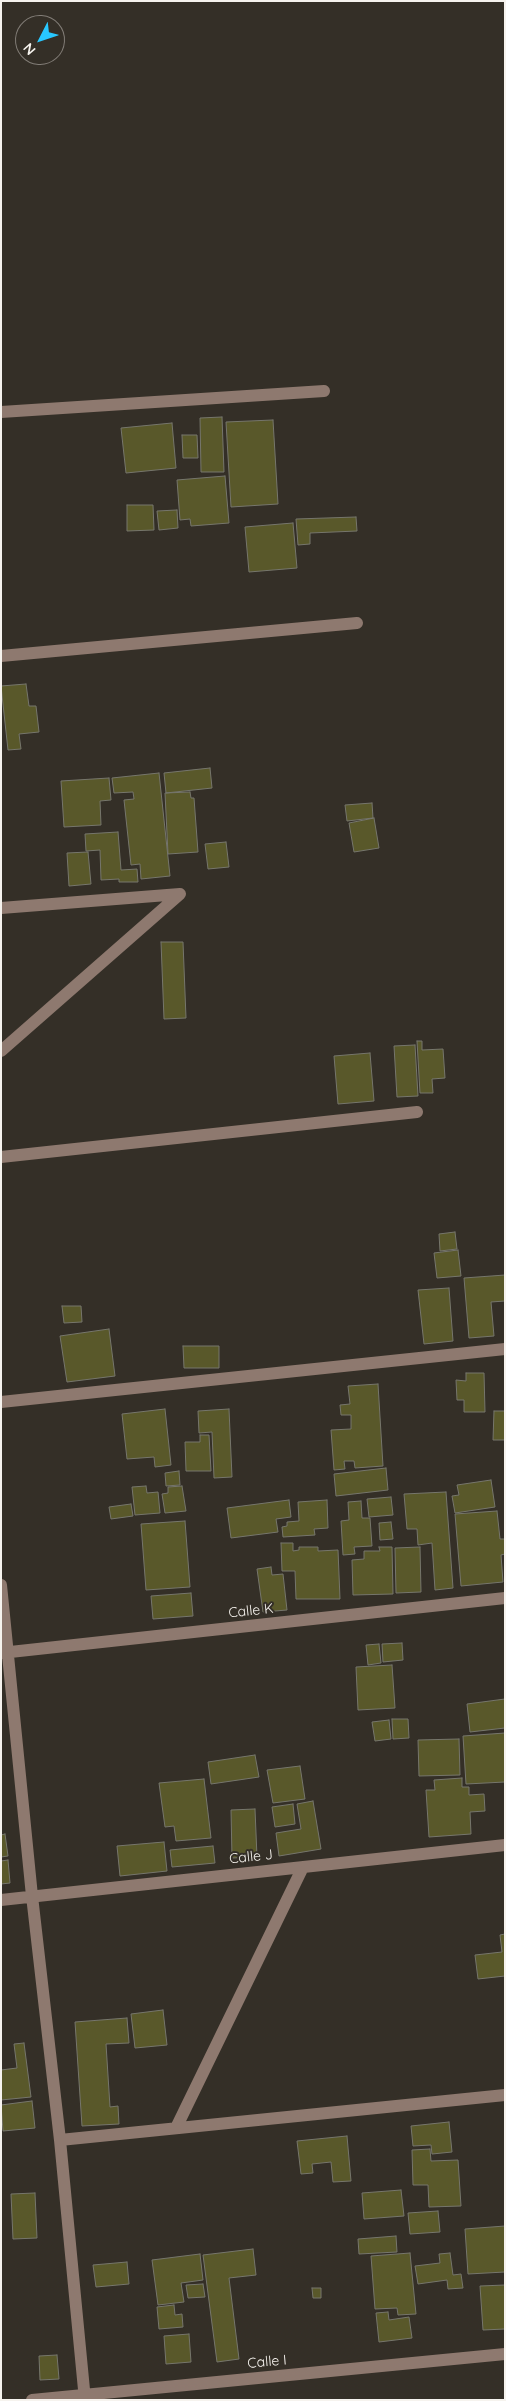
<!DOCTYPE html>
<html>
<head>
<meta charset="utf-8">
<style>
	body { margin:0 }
	#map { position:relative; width:506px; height:2401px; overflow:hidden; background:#342f27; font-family:Quicksand,sans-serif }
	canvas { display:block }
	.frame { position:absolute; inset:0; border:2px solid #f6f3ee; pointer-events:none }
	.north { position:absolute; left:15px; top:15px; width:50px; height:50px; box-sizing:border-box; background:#342f27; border:1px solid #827d77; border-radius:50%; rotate:229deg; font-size:14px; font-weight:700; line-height:20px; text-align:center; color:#f6f3ee }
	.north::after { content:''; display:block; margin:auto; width:18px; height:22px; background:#28c8ff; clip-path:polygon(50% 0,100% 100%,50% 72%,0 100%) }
</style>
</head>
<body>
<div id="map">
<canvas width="506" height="2401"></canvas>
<div class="frame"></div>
<div class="north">N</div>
</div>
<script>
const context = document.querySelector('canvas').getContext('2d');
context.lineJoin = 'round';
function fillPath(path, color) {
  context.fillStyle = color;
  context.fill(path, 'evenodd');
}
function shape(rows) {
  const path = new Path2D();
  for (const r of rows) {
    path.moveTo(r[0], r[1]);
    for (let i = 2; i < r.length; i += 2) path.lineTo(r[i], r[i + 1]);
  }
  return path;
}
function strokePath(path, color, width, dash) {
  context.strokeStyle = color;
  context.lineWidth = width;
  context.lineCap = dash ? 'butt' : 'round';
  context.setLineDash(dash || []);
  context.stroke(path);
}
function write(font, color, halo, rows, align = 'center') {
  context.font = font + ' Quicksand,sans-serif';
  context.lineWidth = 4;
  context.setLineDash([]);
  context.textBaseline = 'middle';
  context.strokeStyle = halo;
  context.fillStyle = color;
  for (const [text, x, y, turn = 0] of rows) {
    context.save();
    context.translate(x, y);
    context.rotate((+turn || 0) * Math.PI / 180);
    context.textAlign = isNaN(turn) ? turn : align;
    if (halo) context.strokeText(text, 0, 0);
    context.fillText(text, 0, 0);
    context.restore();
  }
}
const building = shape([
	[222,417,224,472,201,472,200,418,222,417],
	[273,420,278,504,231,507,226,422,273,420],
	[172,423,176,468,126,473,121,428,172,423],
	[182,435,197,435,198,458,183,458,182,435],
	[225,476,229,523,191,526,190,519,180,520,177,480,225,476],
	[127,505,153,505,154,530,127,531,127,505],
	[177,510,178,528,159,530,157,511,177,510],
	[356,517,357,531,310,533,310,544,298,545,296,519,356,517],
	[293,523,297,568,249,572,245,527,293,523],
	[26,684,29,706,36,706,39,732,19,734,21,749,8,750,1,686,26,684],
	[210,768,212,788,166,793,164,773,210,768],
	[159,773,170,876,141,879,140,864,131,865,124,800,134,799,133,792,114,793,112,778,159,773],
	[109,778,111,800,100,801,101,825,64,827,61,781,109,778],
	[190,792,191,798,194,798,198,852,168,854,165,793,190,792],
	[372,803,373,818,347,821,345,805,372,803],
	[374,818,379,848,354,852,349,823,374,818],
	[118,832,121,870,137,869,138,882,119,882,119,879,101,880,100,850,86,851,85,834,118,832],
	[226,842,229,867,208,869,205,844,226,842],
	[88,852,91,884,69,886,67,853,88,852],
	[161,942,183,942,186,1018,164,1019,161,942],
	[417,1041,422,1041,422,1050,443,1049,445,1078,432,1079,433,1093,420,1093,417,1041],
	[415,1045,418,1096,397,1097,394,1046,415,1045],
	[370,1053,374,1101,338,1104,334,1056,370,1053],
	[455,1232,457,1249,440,1251,439,1234,455,1232],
	[458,1250,461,1276,437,1278,434,1253,458,1250],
	[505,1275,505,1301,491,1302,494,1336,469,1338,464,1278,505,1275],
	[449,1288,453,1341,424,1344,418,1290,449,1288],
	[62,1306,81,1306,82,1322,64,1323,62,1306],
	[109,1329,115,1376,67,1382,60,1336,109,1329],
	[183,1346,219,1346,219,1368,184,1368,183,1346],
	[466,1373,484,1373,485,1412,464,1412,464,1400,457,1400,456,1380,466,1381,466,1373],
	[378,1384,383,1466,355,1468,354,1461,344,1461,345,1469,334,1470,331,1430,351,1429,351,1415,341,1415,340,1405,350,1404,348,1386,378,1384],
	[165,1409,171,1465,155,1467,154,1457,127,1459,122,1414,165,1409],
	[229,1409,232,1477,214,1478,212,1432,199,1433,198,1411,229,1409],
	[494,1411,505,1411,505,1440,493,1440,494,1411],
	[200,1435,209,1435,211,1471,186,1471,185,1442,200,1442,200,1435],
	[386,1468,388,1490,336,1496,334,1474,386,1468],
	[179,1471,180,1485,166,1486,165,1473,179,1471],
	[491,1480,495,1507,455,1513,452,1496,459,1495,457,1485,491,1480],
	[146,1486,147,1493,158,1492,160,1513,135,1515,132,1487,146,1486],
	[182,1486,186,1511,165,1513,162,1494,168,1493,168,1487,182,1486],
	[446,1492,453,1588,435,1590,432,1543,418,1545,417,1529,407,1529,404,1494,446,1492],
	[391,1497,393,1515,369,1517,367,1499,391,1497],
	[289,1500,291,1517,276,1519,278,1532,231,1538,227,1508,289,1500],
	[327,1500,328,1528,314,1529,315,1535,283,1537,282,1527,287,1526,287,1522,299,1521,298,1502,327,1500],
	[361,1501,362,1518,370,1518,372,1546,354,1547,355,1554,343,1555,341,1521,349,1520,348,1502,361,1501],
	[131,1504,133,1516,111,1519,109,1507,131,1504],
	[497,1511,500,1539,505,1539,505,1554,501,1555,503,1582,461,1586,455,1514,497,1511],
	[185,1521,190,1587,146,1590,141,1524,185,1521],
	[391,1522,393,1539,380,1540,379,1523,391,1522],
	[281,1543,293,1543,293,1551,299,1550,299,1547,318,1547,318,1551,338,1550,340,1599,296,1599,295,1571,282,1571,281,1543],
	[379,1547,392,1547,393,1594,353,1595,352,1560,364,1559,364,1551,380,1551,379,1547],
	[420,1547,421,1592,396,1593,395,1548,420,1547],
	[271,1567,272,1575,283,1574,287,1610,263,1612,257,1569,271,1567],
	[191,1593,193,1616,153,1619,151,1596,191,1593],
	[402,1643,403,1660,383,1662,382,1644,402,1643],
	[379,1644,381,1663,368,1665,366,1645,379,1644],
	[392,1665,395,1708,358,1710,356,1667,392,1665],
	[505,1699,505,1728,470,1732,467,1704,505,1699],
	[392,1719,408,1719,409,1738,393,1739,392,1719],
	[389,1720,391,1739,375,1741,372,1722,389,1720],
	[505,1733,505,1782,466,1784,463,1736,505,1733],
	[459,1739,460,1775,419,1776,418,1740,459,1739],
	[255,1755,259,1777,211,1784,208,1762,255,1755],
	[300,1766,305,1799,273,1803,267,1770,300,1766],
	[462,1778,462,1787,469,1787,469,1795,484,1794,485,1811,470,1812,471,1834,429,1837,426,1790,435,1790,434,1780,462,1778],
	[204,1779,211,1838,176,1841,174,1826,165,1827,159,1783,204,1779],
	[313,1801,321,1849,279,1856,276,1833,301,1829,297,1804,313,1801],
	[293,1804,295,1824,275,1827,272,1807,293,1804],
	[255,1809,257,1857,232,1858,231,1810,255,1809],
	[5,1834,8,1856,1,1857,1,1835,5,1834],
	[164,1842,167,1871,120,1876,117,1846,164,1842],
	[213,1846,215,1863,172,1867,170,1850,213,1846],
	[8,1860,10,1883,1,1884,1,1861,8,1860],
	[505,1934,505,1976,478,1979,475,1955,502,1952,500,1935,505,1934],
	[163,2010,167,2045,135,2048,131,2014,163,2010],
	[127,2018,129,2043,106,2044,110,2107,118,2106,119,2124,82,2126,75,2022,127,2018],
	[24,2043,31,2097,1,2100,1,2070,17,2068,14,2044,24,2043],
	[32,2101,35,2128,3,2131,1,2105,32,2101],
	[449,2122,452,2152,432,2154,431,2145,413,2146,411,2126,449,2122],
	[347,2136,351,2181,333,2182,331,2162,312,2164,313,2173,301,2174,297,2141,347,2136],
	[430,2149,431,2161,458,2160,461,2206,429,2207,428,2185,413,2185,412,2150,430,2149],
	[401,2190,404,2216,364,2219,362,2193,401,2190],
	[35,2193,37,2238,13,2239,11,2194,35,2193],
	[438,2211,440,2232,410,2234,408,2213,438,2211],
	[505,2226,505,2272,468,2274,465,2229,505,2226],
	[396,2236,397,2252,359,2254,358,2239,396,2236],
	[253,2249,256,2275,229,2278,239,2359,217,2362,203,2255,253,2249],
	[410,2253,416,2314,398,2315,397,2308,375,2309,371,2256,410,2253],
	[450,2253,453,2275,461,2274,463,2288,448,2289,447,2280,418,2284,415,2266,440,2263,439,2254,450,2253],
	[200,2254,203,2280,181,2283,184,2302,158,2305,152,2260,200,2254],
	[127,2262,129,2284,96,2287,93,2265,127,2262],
	[203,2284,205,2297,188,2298,186,2285,203,2284],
	[505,2285,505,2329,483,2330,480,2286,505,2285],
	[312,2288,321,2288,321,2298,313,2298,312,2288],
	[174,2305,175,2315,182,2314,183,2327,159,2329,157,2307,174,2305],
	[388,2312,389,2320,409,2317,412,2338,379,2342,376,2313,388,2312],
	[189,2334,191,2362,166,2364,164,2336,189,2334],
	[57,2355,59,2379,40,2380,39,2356,57,2355]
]);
fillPath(building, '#59582a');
strokePath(building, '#76766c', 1);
strokePath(shape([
	[1,412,324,391],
	[1,656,357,623],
	[1,908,180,894,1,1051],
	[1,1157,417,1112],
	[1,1402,505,1349],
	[1,1585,32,1896,60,2140,85,2400],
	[1,1653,505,1598],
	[1,1900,505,1845],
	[176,2128,303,1867],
	[60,2140,505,2095],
	[32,2400,505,2354]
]), '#8e796f', 12);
write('14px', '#f6f3ee', '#342f27', [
	["Calle K",251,1611,-6],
	["Calle J",251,1857,-6],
	["Calle I",267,2362,-5]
]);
</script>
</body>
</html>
